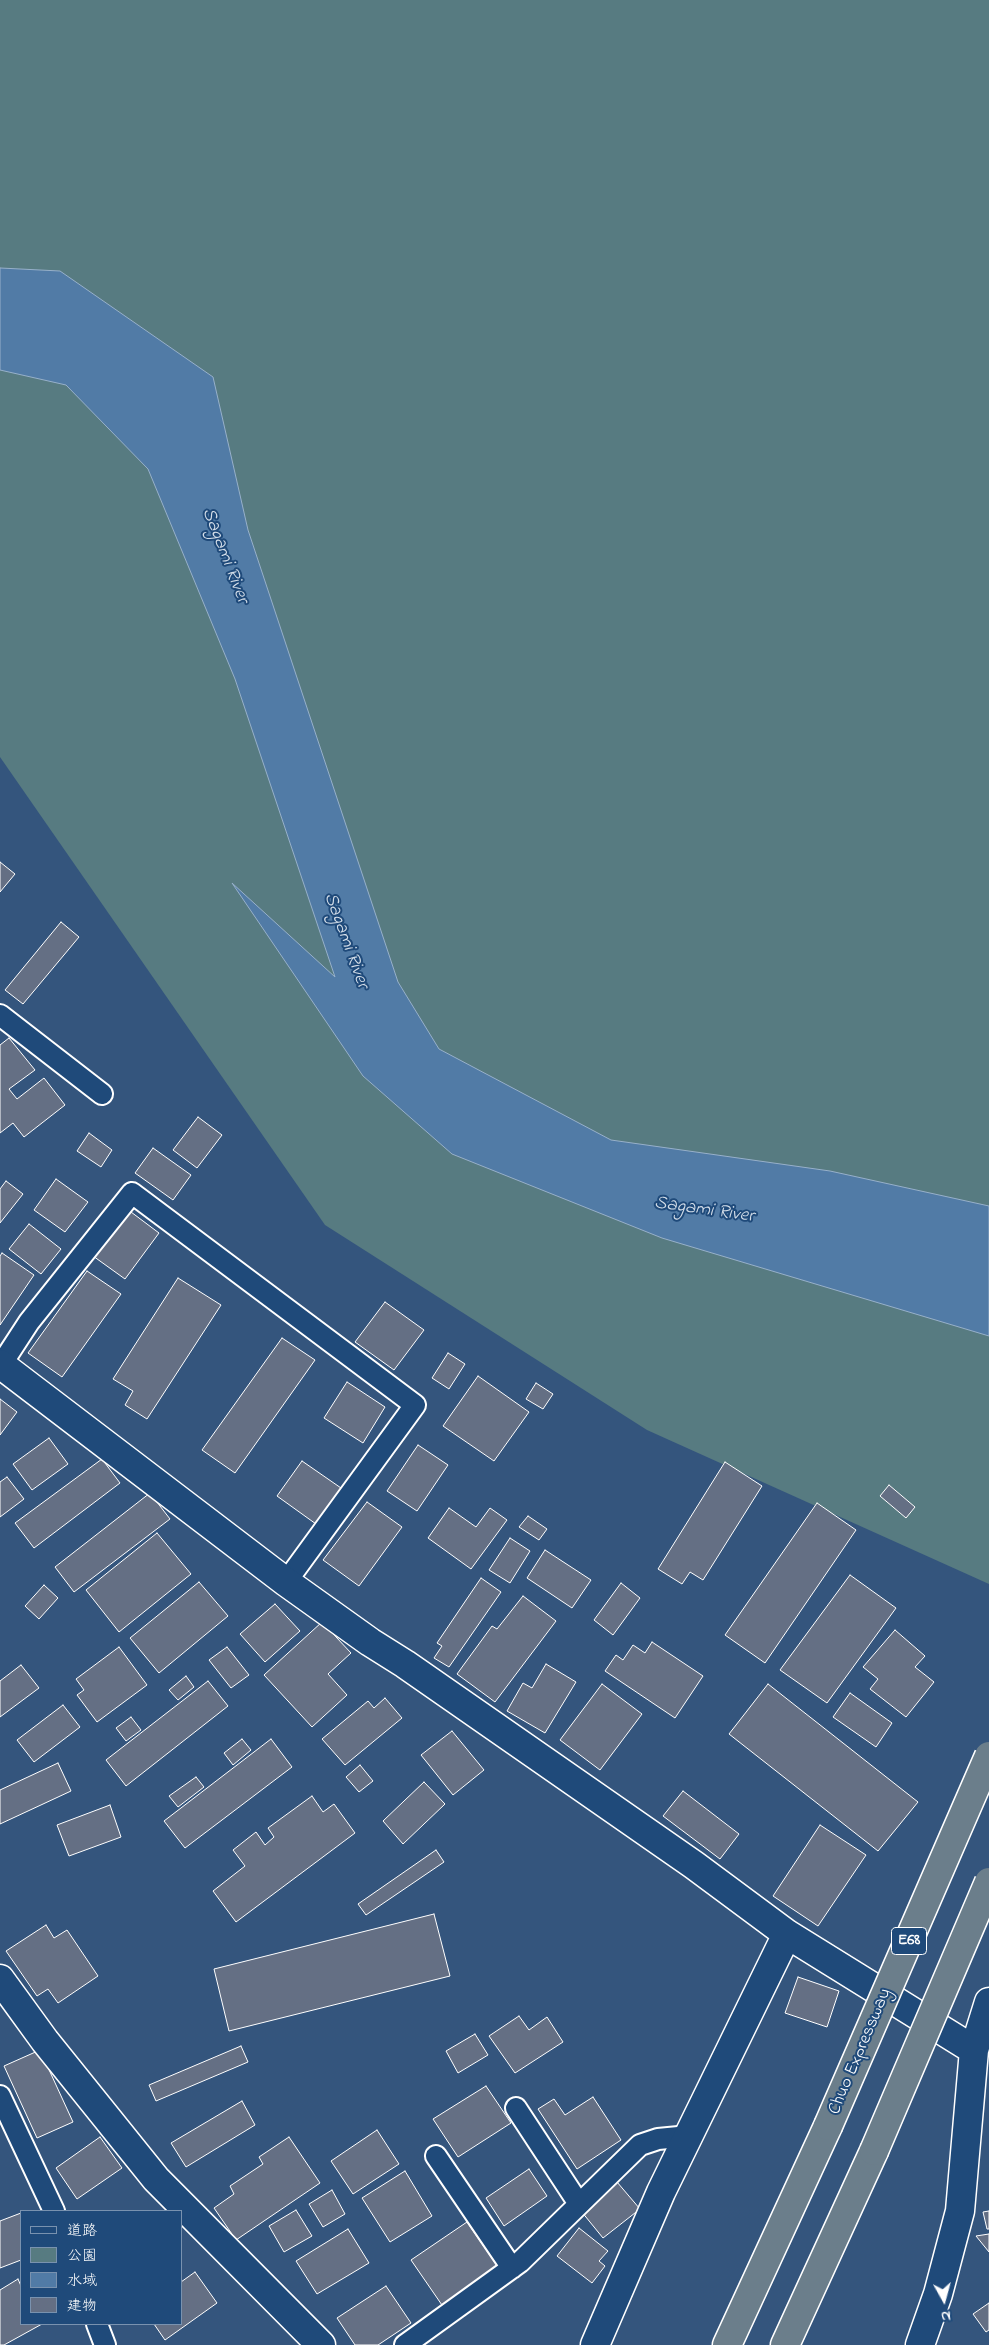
<!DOCTYPE html>
<html>
<head>
<meta charset="utf-8">
<style>
	body { margin:0 }
	#map { position:relative; width:989px; height:2345px; overflow:hidden; background:#34557d; font-family:"Indie Flower","Klee One",sans-serif }
	canvas { display:block }
	.legend { position:absolute; left:20px; top:2210px; width:162px; height:115px; box-sizing:border-box; background:#1f4a7a; border:1px solid #7992af; margin:0; padding:6px 9px; list-style:none; font-size:15px; color:#fff }
	.legend li { display:flex; align-items:center; gap:10px; height:25px }
	.legend b { width:25px; border:1px solid #7992af }
	.north { position:absolute; left:919px; top:2275px; width:50px; height:50px; -webkit-text-stroke:4px #1f4a7a; paint-order:stroke; rotate:173deg; font-size:14px; font-weight:700; line-height:20px; text-align:center; color:#fff }
	.north::after { content:''; display:block; margin:auto; width:18px; height:22px; background:#fff; clip-path:polygon(50% 0,100% 100%,50% 72%,0 100%) }
</style>
</head>
<body>
<div id="map">
<canvas width="989" height="2345"></canvas>
<ul class="legend">
<li><b style="height:6px;background:#1f4a7a"></b>道路</li>
<li><b style="height:14px;background:#577b81"></b>公園</li>
<li><b style="height:14px;background:#517ba6"></b>水域</li>
<li><b style="height:14px;background:#646f84"></b>建物</li>
</ul>
<div class="north">N</div>
</div>
<script>
const context = document.querySelector('canvas').getContext('2d');
context.lineJoin = 'round';
function fillPath(path, color) {
  context.fillStyle = color;
  context.fill(path, 'evenodd');
}
function shape(rows) {
  const path = new Path2D();
  for (const r of rows) {
    path.moveTo(r[0], r[1]);
    for (let i = 2; i < r.length; i += 2) path.lineTo(r[i], r[i + 1]);
  }
  return path;
}
function strokePath(path, color, width, dash) {
  context.strokeStyle = color;
  context.lineWidth = width;
  context.lineCap = dash ? 'butt' : 'round';
  context.setLineDash(dash || []);
  context.stroke(path);
}
function write(font, color, halo, rows, align = 'center') {
  context.font = font + ' "Indie Flower",sans-serif';
  context.lineWidth = 4;
  context.setLineDash([]);
  context.textBaseline = 'middle';
  context.strokeStyle = halo;
  context.fillStyle = color;
  for (const [text, x, y, turn = 0] of rows) {
    context.save();
    context.translate(x, y);
    context.rotate((+turn || 0) * Math.PI / 180);
    context.textAlign = isNaN(turn) ? turn : align;
    if (halo) context.strokeText(text, 0, 0);
    context.fillText(text, 0, 0);
    context.restore();
  }
}
fillPath(shape([
	[0,0,989,0,989,1584,647,1430,325,1225,0,757]
]), '#577b81');
const water = shape([
	[0,268,60,271,213,377,248,530,398,982,439,1049,611,1140,830,1171,989,1206,989,1336,662,1238,452,1154,363,1076,232,883,335,977,235,679,148,469,66,385,0,370,0,268]
]);
fillPath(water, '#517ba6');
strokePath(water, '#97b0ca', 1);
const building = shape([
	[0,862,15,874,0,892,0,862],
	[61,922,79,937,23,1004,5,990,61,922],
	[9,1038,35,1070,9,1089,17,1099,44,1078,65,1105,24,1137,13,1123,0,1133,0,1045,9,1038],
	[198,1117,222,1135,197,1168,173,1150,198,1117],
	[89,1133,112,1150,101,1167,77,1151,89,1133],
	[153,1148,191,1175,173,1200,135,1173,153,1148],
	[56,1179,88,1202,65,1232,34,1210,56,1179],
	[6,1181,23,1194,0,1223,0,1189,6,1181],
	[127,1209,159,1233,125,1279,93,1256,127,1209],
	[29,1224,61,1249,41,1274,9,1249,29,1224],
	[2,1253,34,1275,0,1325,0,1256,2,1253],
	[87,1271,121,1294,62,1377,28,1353,87,1271],
	[178,1278,221,1305,147,1419,125,1405,133,1391,113,1379,178,1278],
	[385,1302,424,1330,394,1370,355,1342,385,1302],
	[282,1338,315,1360,235,1473,202,1450,282,1338],
	[448,1353,465,1364,449,1389,432,1378,448,1353],
	[478,1376,529,1412,494,1461,443,1426,478,1376],
	[347,1382,385,1407,363,1443,324,1418,347,1382],
	[536,1383,553,1394,543,1409,526,1399,536,1383],
	[0,1399,17,1412,0,1435,0,1399],
	[49,1438,68,1464,32,1490,13,1464,49,1438],
	[418,1445,448,1465,417,1511,387,1491,418,1445],
	[102,1459,120,1483,34,1548,15,1523,102,1459],
	[302,1461,341,1488,316,1524,277,1496,302,1461],
	[725,1462,762,1486,703,1580,690,1572,682,1584,658,1569,725,1462],
	[7,1477,24,1499,0,1517,0,1482,7,1477],
	[889,1485,915,1507,906,1518,880,1496,889,1485],
	[150,1493,170,1519,74,1592,55,1567,150,1493],
	[367,1502,402,1527,359,1586,323,1560,367,1502],
	[817,1503,856,1530,765,1663,725,1635,817,1503],
	[449,1508,476,1527,490,1508,507,1520,471,1569,428,1538,449,1508],
	[528,1516,547,1529,539,1540,519,1527,528,1516],
	[157,1533,191,1574,119,1632,86,1590,157,1533],
	[510,1538,530,1551,510,1583,489,1570,510,1538],
	[545,1550,591,1580,572,1608,527,1578,545,1550],
	[850,1575,896,1608,827,1703,780,1670,850,1575],
	[481,1578,501,1592,449,1667,434,1658,442,1646,437,1643,481,1578],
	[199,1582,228,1616,159,1673,130,1638,199,1582],
	[621,1583,640,1598,613,1635,594,1620,621,1583],
	[44,1585,58,1598,39,1619,25,1606,44,1585],
	[523,1596,556,1621,495,1702,457,1674,492,1626,497,1629,523,1596],
	[275,1604,300,1631,265,1662,240,1634,275,1604],
	[322,1622,351,1653,328,1674,347,1695,312,1727,264,1675,322,1622],
	[895,1630,925,1656,915,1667,934,1682,906,1717,870,1689,878,1679,863,1667,895,1630],
	[652,1642,703,1676,675,1718,605,1671,616,1655,623,1660,633,1645,645,1653,652,1642],
	[119,1647,147,1685,97,1722,77,1695,84,1690,76,1679,119,1647],
	[227,1647,249,1675,231,1688,209,1660,227,1647],
	[546,1664,576,1682,545,1733,507,1711,523,1683,532,1688,546,1664],
	[21,1665,39,1688,0,1717,0,1681,21,1665],
	[186,1676,194,1687,178,1700,169,1690,186,1676],
	[208,1681,228,1706,126,1786,106,1760,208,1681],
	[602,1684,642,1714,600,1770,560,1740,602,1684],
	[768,1684,918,1802,878,1851,729,1734,768,1684],
	[850,1693,892,1723,876,1747,833,1717,850,1693],
	[385,1698,402,1718,345,1765,322,1739,368,1701,374,1708,385,1698],
	[63,1705,80,1727,34,1762,17,1740,63,1705],
	[131,1717,141,1730,126,1741,116,1728,131,1717],
	[452,1731,484,1770,453,1795,421,1755,452,1731],
	[242,1739,251,1750,233,1765,224,1753,242,1739],
	[271,1739,292,1767,185,1848,164,1821,271,1739],
	[58,1763,71,1791,0,1824,0,1790,58,1763],
	[360,1765,373,1781,359,1792,346,1777,360,1765],
	[196,1777,204,1787,178,1807,169,1796,196,1777],
	[424,1782,445,1804,403,1844,383,1821,424,1782],
	[683,1791,739,1834,720,1859,663,1816,683,1791],
	[312,1796,323,1812,334,1804,355,1833,236,1922,213,1891,245,1866,233,1850,256,1832,265,1845,274,1837,268,1828,312,1796],
	[110,1805,121,1837,69,1856,57,1825,110,1805],
	[820,1825,866,1855,818,1926,773,1896,820,1825],
	[436,1850,444,1862,366,1915,358,1904,436,1850],
	[434,1914,450,1976,229,2031,214,1969,434,1914],
	[46,1925,54,1938,67,1930,98,1976,58,2003,48,1989,37,1996,6,1951,46,1925],
	[798,1977,839,1991,827,2027,785,2013,798,1977],
	[519,2016,529,2030,547,2017,563,2042,515,2073,489,2036,519,2016],
	[475,2034,488,2055,458,2073,446,2051,475,2034],
	[241,2046,248,2062,156,2101,149,2085,241,2046],
	[40,2050,73,2122,37,2138,4,2066,40,2050],
	[486,2086,511,2123,458,2157,433,2119,486,2086],
	[593,2097,621,2140,577,2169,538,2109,554,2099,565,2115,593,2097],
	[242,2101,255,2125,186,2167,171,2143,242,2101],
	[377,2130,399,2164,353,2194,331,2161,377,2130],
	[100,2137,122,2168,77,2199,56,2168,100,2137],
	[289,2137,320,2183,236,2240,214,2208,234,2194,230,2186,263,2164,259,2157,289,2137],
	[529,2169,547,2196,504,2226,486,2198,529,2169],
	[405,2171,432,2216,390,2242,362,2198,405,2171],
	[617,2182,640,2209,603,2238,581,2211,617,2182],
	[332,2190,345,2214,323,2227,309,2204,332,2190],
	[296,2210,312,2236,284,2252,269,2226,296,2210],
	[989,2211,989,2229,987,2229,983,2212,989,2211],
	[21,2213,21,2260,0,2268,0,2221,21,2213],
	[467,2222,500,2270,444,2308,411,2260,467,2222],
	[579,2228,608,2251,599,2261,605,2266,592,2283,557,2256,579,2228],
	[348,2229,369,2263,317,2294,296,2261,348,2229],
	[989,2234,989,2252,976,2236,989,2234],
	[195,2272,217,2303,165,2340,154,2324,181,2324,181,2282,195,2272],
	[18,2279,21,2286,21,2324,42,2324,4,2345,0,2345,0,2290,18,2279],
	[386,2286,411,2323,378,2345,355,2345,337,2318,386,2286],
	[989,2303,989,2330,986,2332,973,2314,989,2303]
]);
fillPath(building, '#646f84');
strokePath(building, '#fff', 1);
const lane = shape([
	[0,1015,102,1094],
	[1,1365,29,1322,132,1193,415,1405,286,1582],
	[0,2096,54,2211],
	[516,2108,579,2204],
	[436,2156,512,2268],
	[97,2324,105,2345],
	[405,2345,520,2262,640,2145,658,2139,689,2136]
]);
const street = shape([
	[0,1364,286,1582,370,1642,405,1664,694,1865,787,1934,974,2050],
	[0,1979,45,2041,156,2179,321,2345],
	[595,2345,661,2192,787,1934],
	[920,2345,938,2294,960,2211,974,2050,989,2002]
]);
const highway = shape([
	[727,2345,828,2126],
	[785,2345,874,2151]
]);
strokePath(lane, '#fff', 24);
strokePath(street, '#fff', 31);
strokePath(highway, '#fff', 31);
strokePath(lane, '#1f4a7a', 20);
strokePath(street, '#1f4a7a', 28);
strokePath(highway, '#6b7e8b', 28);
const highwayBridge = shape([
	[828,2126,989,1756],
	[874,2151,989,1882]
]);
strokePath(highwayBridge, '#fff', 31, []);
strokePath(highwayBridge, '#6b7e8b', 28);
for (const [x, y, w] of [
	[909,1941,35]
]) {
  const box = new Path2D();
  box.roundRect(x - w / 2, y - 13.5, w, 27, 4);
  context.fillStyle = '#1f4a7a';
  context.fill(box);
  strokePath(box, '#fff', 1);
}
write('bold 16px', '#fff', null, [
	["E68",909,1941]
]);
write('18px', '#fff', '#1f4a7a', [
	["Chuo Expressway",861,2052,-67]
]);
write('italic 19px', '#d4dee9', '#1f4a7a', [
	["Sagami River",224,556,69],
	["Sagami River",345,941,70],
	["Sagami River",704,1211,8]
]);
</script>
</body>
</html>
